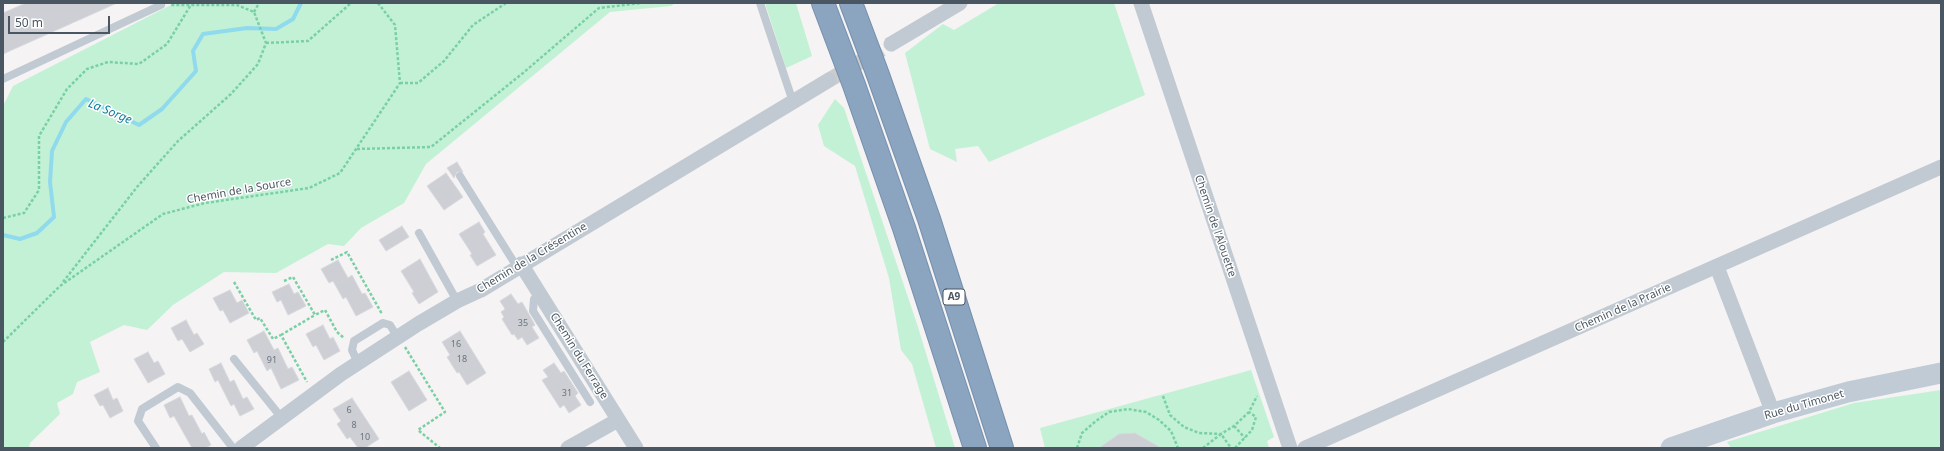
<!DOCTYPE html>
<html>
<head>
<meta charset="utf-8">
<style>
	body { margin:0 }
	#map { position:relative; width:1944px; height:451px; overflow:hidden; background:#f5f3f3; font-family:"Noto Sans",sans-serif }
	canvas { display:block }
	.frame { position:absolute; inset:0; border:4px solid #4a5661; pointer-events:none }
	.scale { position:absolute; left:8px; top:16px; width:102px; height:18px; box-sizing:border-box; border:2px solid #4a5661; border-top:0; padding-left:5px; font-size:12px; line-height:14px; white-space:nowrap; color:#4a5661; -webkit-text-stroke:3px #fff; paint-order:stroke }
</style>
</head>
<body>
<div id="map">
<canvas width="1944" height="451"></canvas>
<div class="frame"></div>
<div class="scale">50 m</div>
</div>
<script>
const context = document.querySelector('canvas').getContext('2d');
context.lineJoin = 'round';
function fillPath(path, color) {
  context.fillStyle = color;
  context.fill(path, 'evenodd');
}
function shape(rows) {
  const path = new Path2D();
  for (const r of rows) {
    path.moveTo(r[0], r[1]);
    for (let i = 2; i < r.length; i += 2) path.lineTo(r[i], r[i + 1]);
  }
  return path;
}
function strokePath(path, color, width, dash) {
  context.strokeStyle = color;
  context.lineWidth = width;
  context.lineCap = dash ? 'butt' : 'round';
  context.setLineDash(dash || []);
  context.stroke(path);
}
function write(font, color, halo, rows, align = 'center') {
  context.font = font + ' "Noto Sans",sans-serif';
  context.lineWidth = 3;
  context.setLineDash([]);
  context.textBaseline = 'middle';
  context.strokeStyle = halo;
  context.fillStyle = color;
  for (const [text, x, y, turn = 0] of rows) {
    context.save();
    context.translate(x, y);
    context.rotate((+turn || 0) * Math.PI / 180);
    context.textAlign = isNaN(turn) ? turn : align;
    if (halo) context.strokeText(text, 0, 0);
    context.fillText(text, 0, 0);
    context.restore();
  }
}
fillPath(shape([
	[170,3,675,3,671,6,610,12,426,164,404,203,361,228,344,246,328,244,276,273,224,272,173,305,147,330,124,325,90,342,100,372,77,382,73,394,57,403,60,414,30,443,29,448,3,448,3,106,13,86,171,5],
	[765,3,796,3,812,56,786,68],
	[999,3,1114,3,1145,95,989,162,978,146,955,149,957,162,930,149,905,53,943,24,954,30],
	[835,99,844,108,917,324,955,448,936,448,912,364,901,350,889,278,855,166,824,146,818,125],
	[1251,370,1274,437,1267,441,1269,448,1045,448,1040,428],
	[1941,390,1941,448,1731,448,1727,442,1854,403]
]), '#c3f1d5');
strokePath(shape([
	[3,235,20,239,37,233,54,217,50,182,52,151,66,122,86,99,139,125,162,109,196,71,193,51,203,34,247,28,276,29,293,19,301,3]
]), '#90daee', 4);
const building = shape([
	[26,3,117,3,3,54,3,13,26,3],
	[457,162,463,172,457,172,454,178,447,168,457,162],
	[446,173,463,197,444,210,427,186,446,173],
	[479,222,485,232,483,234,496,255,477,266,470,255,472,254,459,234,479,222],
	[402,226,409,237,386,251,379,240,402,226],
	[420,259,438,292,419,304,412,293,414,292,401,271,420,259],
	[338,260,348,278,352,275,362,294,365,293,373,307,356,316,346,297,343,299,333,281,329,283,321,269,338,260],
	[289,284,294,294,298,292,306,306,288,315,281,300,277,302,272,292,289,284],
	[230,290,237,303,242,300,249,313,230,323,223,310,220,311,213,298,230,290],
	[511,294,518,304,522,302,535,325,532,327,539,338,527,345,522,337,518,340,514,334,512,335,502,319,504,317,501,312,505,309,500,301,511,294],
	[186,320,194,335,197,333,204,344,190,352,182,339,178,341,171,328,186,320],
	[323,325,330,339,333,337,340,351,324,360,316,345,313,347,306,334,323,325],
	[264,331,274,350,278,348,288,369,292,367,299,380,281,389,271,368,267,371,257,351,254,353,247,340,264,331],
	[460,331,486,373,467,385,459,372,457,373,447,357,450,355,442,342,460,331],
	[148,352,154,363,158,361,165,374,148,383,134,359,148,352],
	[221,363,230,382,234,380,243,399,247,397,254,409,240,416,234,404,231,406,218,380,215,382,209,369,221,363],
	[554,363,561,373,564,371,578,393,575,396,581,405,569,413,564,405,560,408,542,380,548,377,543,370,554,363],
	[409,371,427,400,409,411,391,382,409,371],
	[108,388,113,400,117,398,123,411,110,418,103,405,100,406,94,395,108,388],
	[180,397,189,416,192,415,202,434,204,432,211,445,205,448,192,448,174,416,170,418,164,405,180,397],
	[352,398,379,439,365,448,358,448,350,437,347,439,337,424,341,421,333,409,352,398],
	[1135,433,1161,448,1099,448,1119,434,1135,433]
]);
fillPath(building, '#cdcfd5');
strokePath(building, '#d7d9de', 1);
strokePath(shape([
	[829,80,891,44]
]), '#caccce', 15, [15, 8]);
const motorway = shape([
	[823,3,854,85,904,228,975,448],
	[851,3,878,75,929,219,1002,448]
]);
strokePath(motorway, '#7690ad', 24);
strokePath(shape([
	[378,3,395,25,400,83],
	[254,12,259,3],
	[266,43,308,41,351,3],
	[400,83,418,83,444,61,473,25,506,3],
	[357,149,431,147,523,73,599,8,641,3],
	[3,218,24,213,39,190,39,136,67,89,87,69,108,62,139,64,167,44,192,3],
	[331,260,347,252,382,314],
	[284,281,293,277,315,315,325,310,337,332,344,338],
	[63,282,137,187,178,141,231,94,258,64,266,43,254,12,237,5,170,5],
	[234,282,256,320,260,318,273,339,281,335,307,382],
	[281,335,315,315],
	[3,342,60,286,163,214,205,203,309,188,340,173,400,83],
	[405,347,445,412,418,430,440,448],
	[1163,396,1170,415,1184,427,1199,433,1221,434,1234,426,1249,412,1257,396],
	[1234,426,1245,438],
	[1077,448,1082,433,1096,421,1109,412,1128,409,1146,412,1159,420,1171,431,1178,448],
	[1203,448,1221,434,1231,448],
	[1235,448,1252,430,1256,417,1249,412]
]), '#7ad0a6', 2.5, [3, 2]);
strokePath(shape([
	[760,3,793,102],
	[3,79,161,5],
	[460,176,517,267],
	[419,233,457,301],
	[540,294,534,299,533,311,590,402],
	[234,359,281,417],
	[358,363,352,350,354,341,383,323,390,325,398,338],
	[156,448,138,421,142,409,178,387,190,393,233,448]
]), '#c1cad2', 8);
strokePath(shape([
	[1141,3,1290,448],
	[891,44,960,3],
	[521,264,636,448],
	[1717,267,1773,413],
	[241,448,341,374,418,324,457,301,481,290,829,80],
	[568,448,618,420],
	[1305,448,1941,167]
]), '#c1cad2', 15);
strokePath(shape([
	[1671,448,1773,413,1848,392,1941,373]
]), '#c1cbd6', 21);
strokePath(motorway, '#8ba5c1', 22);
write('9px', '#6b747e', null, [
	["35",523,323],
	["16",456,344],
	["18",462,359],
	["91",272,360],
	["31",567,393],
	["6",349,410],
	["8",354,425],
	["10",365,437]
]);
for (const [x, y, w] of [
	[954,297,22]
]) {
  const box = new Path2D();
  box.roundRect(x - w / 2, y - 8, w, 16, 3);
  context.fillStyle = '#fff';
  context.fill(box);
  strokePath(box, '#4a5661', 1);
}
write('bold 10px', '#4a5661', null, [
	["A9",954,297]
]);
write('11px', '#4a5661', '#fff', [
	["Chemin de la Source",239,191,-10],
	["Chemin de l'Alouette",1215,226,71],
	["Chemin de la Crésentine",532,258,-31],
	["Chemin de la Prairie",1623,308,-24],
	["Chemin du Ferrage",579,356,58],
	["Rue du Timonet",1804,405,-16]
]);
write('italic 12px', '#0c7c9b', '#fff', [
	["La Sorge",110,112,23]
]);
</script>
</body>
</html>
